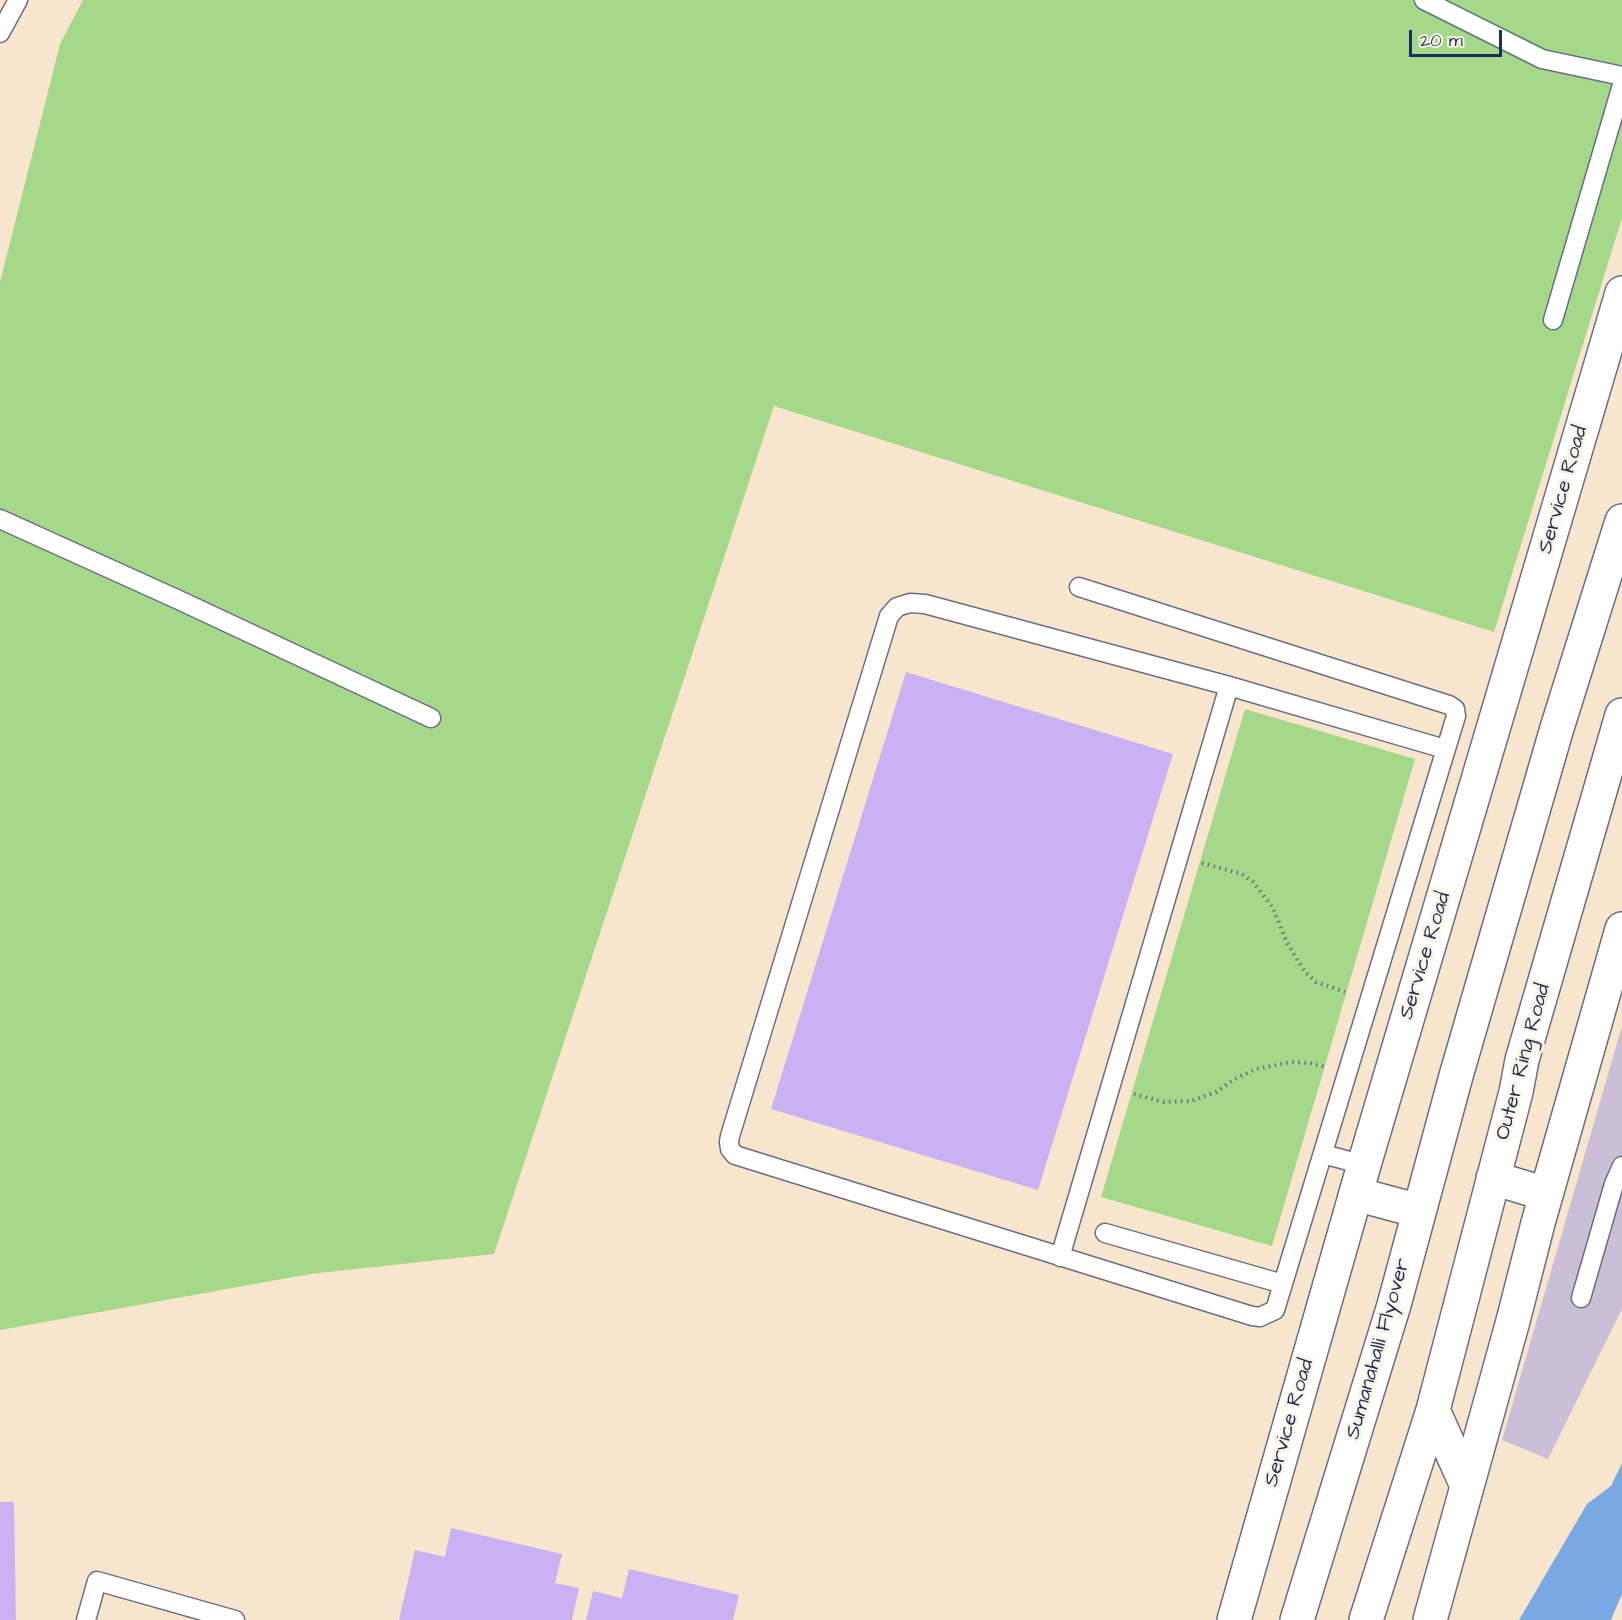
<!DOCTYPE html>
<html>
<head>
<meta charset="utf-8">
<style>
	body { margin:0 }
	#map { position:relative; width:1622px; height:1620px; overflow:hidden; background:#f7e6cd; font-family:"Architects Daughter",sans-serif }
	canvas { display:block }
	.scale { position:absolute; left:1409px; top:30px; width:93px; height:27px; box-sizing:border-box; border:3px solid #1b2f5e; border-top:0; padding-left:8px; font-size:18px; line-height:21px; white-space:nowrap; color:#1b2f5e; -webkit-text-stroke:4px #fcf5e5; paint-order:stroke }
</style>
</head>
<body>
<div id="map">
<canvas width="1622" height="1620"></canvas>
<div class="scale">20 m</div>
</div>
<script>
const context = document.querySelector('canvas').getContext('2d');
context.lineJoin = 'round';
function fillPath(path, color) {
  context.fillStyle = color;
  context.fill(path, 'evenodd');
}
function shape(rows) {
  const path = new Path2D();
  for (const r of rows) {
    path.moveTo(r[0], r[1]);
    for (let i = 2; i < r.length; i += 2) path.lineTo(r[i], r[i + 1]);
  }
  return path;
}
function strokePath(path, color, width, dash) {
  context.strokeStyle = color;
  context.lineWidth = width;
  context.lineCap = dash ? 'butt' : 'round';
  context.setLineDash(dash || []);
  context.stroke(path);
}
function write(font, color, halo, rows, align = 'center') {
  context.font = font + ' "Architects Daughter",sans-serif';
  context.lineWidth = 6;
  context.setLineDash([]);
  context.textBaseline = 'middle';
  context.strokeStyle = halo;
  context.fillStyle = color;
  for (const [text, x, y, turn = 0] of rows) {
    context.save();
    context.translate(x, y);
    context.rotate((+turn || 0) * Math.PI / 180);
    context.textAlign = isNaN(turn) ? turn : align;
    if (halo) context.strokeText(text, 0, 0);
    context.fillText(text, 0, 0);
    context.restore();
  }
}
fillPath(shape([
	[1622,1026,1622,1309,1548,1459,1502,1440]
]), '#cabfd6');
fillPath(shape([
	[83,0,1622,0,1622,218,1494,632,774,406,494,1254,310,1274,0,1330,0,282,60,44],
	[1245,709,1415,759,1272,1246,1101,1197]
]), '#a5d989');
fillPath(shape([
	[1622,1463,1622,1594,1611,1620,1519,1620,1587,1504,1611,1486]
]), '#7aa8e3');
fillPath(shape([
	[906,672,1173,754,1038,1190,771,1109],
	[0,1502,14,1502,16,1620,0,1620],
	[451,1528,562,1554,555,1583,579,1588,572,1620,399,1620,415,1550,445,1557],
	[629,1569,739,1595,733,1620,586,1620,593,1591,622,1598]
]), '#cab1f4');
const lane = shape([
	[1424,0,1542,59,1622,76],
	[0,33,18,0],
	[1553,320,1622,85],
	[0,519,181,601,431,718],
	[1079,587,1449,705,1455,709,1456,716,1275,1310,1260,1317,1252,1316,735,1155,730,1149,729,1142,730,1136,889,616,897,607,910,603,925,604,1229,686,1445,749],
	[1323,1154,1364,1165],
	[1105,1233,1283,1284],
	[1060,1257,1229,686],
	[1581,1298,1614,1184,1622,1166],
	[86,1620,97,1581,235,1620]
]);
const secondary = shape([
	[1234,1620,1364,1165,1622,293],
	[1430,1620,1513,1321,1538,1223,1622,929]
]);
const highway = shape([
	[1493,1178,1546,1194],
	[1356,1194,1419,1211],
	[1433,1410,1467,1486],
	[1297,1620,1394,1305,1456,1076,1557,728,1622,521],
	[1366,1620,1433,1410,1516,1092,1522,1060,1622,715]
]);
strokePath(lane, '#686f85', 21);
strokePath(secondary, '#686f85', 36);
strokePath(highway, '#686f85', 36);
strokePath(shape([
	[1202,863,1242,874,1253,882,1273,908,1287,943,1305,972,1316,982,1345,992],
	[1134,1094,1163,1102,1191,1101,1216,1092,1235,1079,1256,1069,1292,1062,1310,1063,1325,1067]
]), '#686f85', 4, [1.5, 4.5]);
strokePath(lane, '#fff', 18);
strokePath(secondary, '#fff', 33);
strokePath(highway, '#fff', 33);
write('21px', '#1b2f5e', '#fcf5e5', [
	["Service Road",1564,490,-74],
	["Service Road",1426,956,-73],
	["Outer Ring Road",1524,1062,-75],
	["Sumanahalli Flyover",1379,1349,-74],
	["Service Road",1290,1423,-74]
]);
</script>
</body>
</html>
